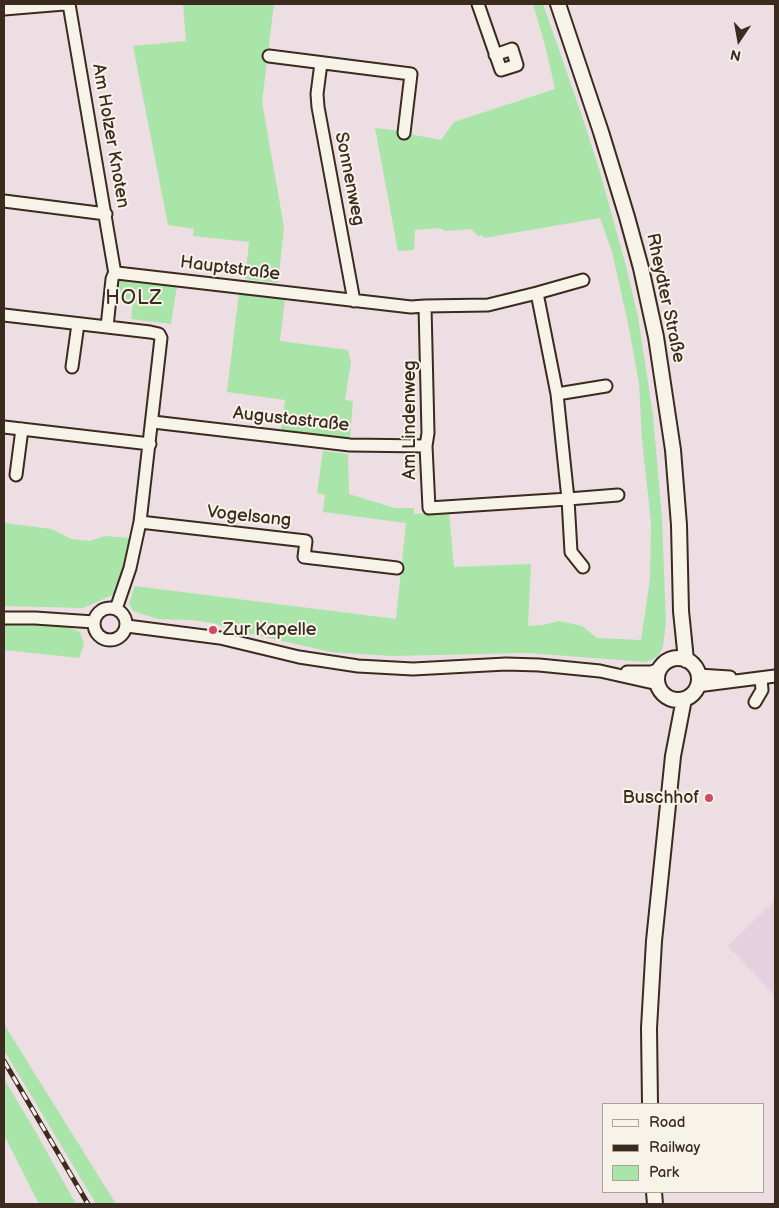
<!DOCTYPE html>
<html>
<head>
<meta charset="utf-8">
<style>
	body { margin:0 }
	#map { position:relative; width:779px; height:1208px; overflow:hidden; background:#eddee3; font-family:"Balsamiq Sans",sans-serif }
	canvas { display:block }
	.frame { position:absolute; inset:0; border:5px solid #3b2a1e; pointer-events:none }
	.legend { position:absolute; left:602px; top:1103px; width:162px; height:90px; box-sizing:border-box; background:#f7f3e8; border:1px solid #aca397; margin:0; padding:6px 9px; list-style:none; font-size:15px; color:#3b2a1e }
	.legend li { display:flex; align-items:center; gap:10px; height:25px }
	.legend b { width:25px; border:1px solid #aca397 }
	.north { position:absolute; left:714px; top:15px; width:50px; height:50px; -webkit-text-stroke:4px #f7f3e8; paint-order:stroke; rotate:192deg; font-size:14px; font-weight:700; line-height:20px; text-align:center; color:#3b2a1e }
	.north::after { content:''; display:block; margin:auto; width:18px; height:22px; background:#3b2a1e; clip-path:polygon(50% 0,100% 100%,50% 72%,0 100%) }
</style>
</head>
<body>
<div id="map">
<canvas width="779" height="1208"></canvas>
<div class="frame"></div>
<ul class="legend">
<li><b style="height:6px;background:#f7f3e8"></b>Road</li>
<li><b style="height:6px;background:#3b2a1e"></b>Railway</li>
<li><b style="height:14px;background:#a9e4a9"></b>Park</li>
</ul>
<div class="north">N</div>
</div>
<script>
const context = document.querySelector('canvas').getContext('2d');
context.lineJoin = 'round';
function fillPath(path, color) {
  context.fillStyle = color;
  context.fill(path, 'evenodd');
}
function shape(rows) {
  const path = new Path2D();
  for (const r of rows) {
    if (r.length === 3) {
      path.moveTo(r[0] + r[2], r[1]);
      path.arc(r[0], r[1], r[2], 0, 2 * Math.PI);
      continue;
    }
    path.moveTo(r[0], r[1]);
    for (let i = 2; i < r.length; i += 2) path.lineTo(r[i], r[i + 1]);
  }
  return path;
}
function strokePath(path, color, width, dash) {
  context.strokeStyle = color;
  context.lineWidth = width;
  context.lineCap = dash ? 'butt' : 'round';
  context.setLineDash(dash || []);
  context.stroke(path);
}
function write(font, color, halo, rows, align = 'center') {
  context.font = font + ' "Balsamiq Sans",sans-serif';
  context.lineWidth = 4;
  context.setLineDash([]);
  context.textBaseline = 'middle';
  context.strokeStyle = halo;
  context.fillStyle = color;
  for (const [text, x, y, turn = 0] of rows) {
    context.save();
    context.translate(x, y);
    context.rotate((+turn || 0) * Math.PI / 180);
    context.textAlign = isNaN(turn) ? turn : align;
    if (halo) context.strokeText(text, 0, 0);
    context.fillText(text, 0, 0);
    context.restore();
  }
}
fillPath(shape([
	[775,900,775,996,728,946]
]), '#e6d0df');
fillPath(shape([
	[183,4,274,4,262,102,284,227,278,283,245,279,249,242,193,236,194,229,168,225,133,46,186,41],
	[533,4,543,4,581,113,600,172,627,270,638,317,653,415,662,518,666,622,663,647,658,656,647,662,527,653,392,656,331,652,230,629,213,623,192,620,158,619,133,611,129,603,135,586,396,619,406,523,323,512,325,495,317,493,323,451,348,454,349,494,395,508,414,508,414,514,449,512,454,567,531,564,528,626,543,625,559,621,582,626,597,638,641,640,650,579,651,522,642,440,639,383,628,323,612,252,600,218,484,238,482,235,478,236,471,229,445,231,440,228,415,230,414,250,398,251,375,128,401,131,409,134,441,140,454,122,555,89,546,49],
	[121,279,177,286,171,324,131,319,133,303,115,301,118,282],
	[239,293,285,299,280,341,348,350,351,362,345,400,353,401,350,438,281,431,285,400,227,392],
	[4,523,52,529,71,539,90,541,105,536,130,538,117,593,83,608,4,606],
	[16,622,66,626,80,632,84,645,79,658,4,650,4,623],
	[4,1023,7,1029,116,1204,96,1204,4,1050],
	[4,1079,34,1129,76,1204,39,1204,4,1135]
]), '#a9e4a9');
const minor = shape([
	[69,4,115,274],
	[478,4,501,70,517,65,512,49,495,55],
	[4,9,64,4],
	[269,56,411,74,404,133],
	[321,63,317,94,318,107,354,301],
	[4,201,106,214],
	[537,293,583,280],
	[4,315,150,332,159,334,161,338,140,522,130,568,116,609],
	[107,327,112,279,114,274,117,273,411,307,425,306,488,305,537,293,557,394,568,499,429,508,426,446,428,433,425,306],
	[72,367,78,324],
	[557,394,606,386],
	[153,422,350,445,426,446],
	[4,427,150,444],
	[16,475,22,429],
	[140,522,306,541,304,557,397,568],
	[583,567,571,552,568,499,618,495],
	[110,624,16],
	[4,618,35,618,94,622],
	[127,626,220,638,299,657,358,666,413,669,506,664,539,665,600,671,658,684],
	[627,672,651,672,660,669],
	[698,675,730,677],
	[697,686,775,676],
	[755,702,762,690,761,678]
]);
const major = shape([
	[558,4,601,132,627,217,641,268,656,337,673,450,679,525,681,611,686,660],
	[678,679,21],
	[650,1104,649,1028,654,941,673,756,684,699],
	[654,1192,655,1204]
]);
strokePath(minor, '#3b2a1e', 15);
strokePath(major, '#3b2a1e', 18);
strokePath(minor, '#f7f3e8', 11);
strokePath(major, '#f7f3e8', 14);
const rail = shape([
	[4,1061,88,1204]
]);
strokePath(rail, '#3b2a1e', 5);
strokePath(rail, '#f7f3e8', 3, [9]);
for (const [x, y, r, color] of [
	[213,630,5,"#d1495b"],
	[709,798,5,"#d1495b"]
]) {
  const dot = new Path2D();
  dot.arc(x, y, r, 0, 2 * Math.PI);
  context.fillStyle = color;
  context.fill(dot);
  strokePath(dot, '#f7f3e8', 2);
}
write('18px', '#3b2a1e', '#f7f3e8', [
	["Am Holzer Knoten",110,136,80],
	["Sonnenweg",349,179,79],
	["Hauptstraße",230,269,7],
	["Rheydter Straße",665,298,78],
	["Augustastraße",291,420,6],
	["Am Lindenweg",410,420,-90],
	["Vogelsang",249,517,6]
]);
write('18px', '#3b2a1e', '#f7f3e8', [
	["Zur Kapelle",223,630],
	["Buschhof",699,798,"right"]
], 'left');
context.letterSpacing = '1px';
write('20px', '#3b2a1e', '#f7f3e8', [
	["HOLZ",134,299]
]);
context.letterSpacing = '0px';
</script>
</body>
</html>
